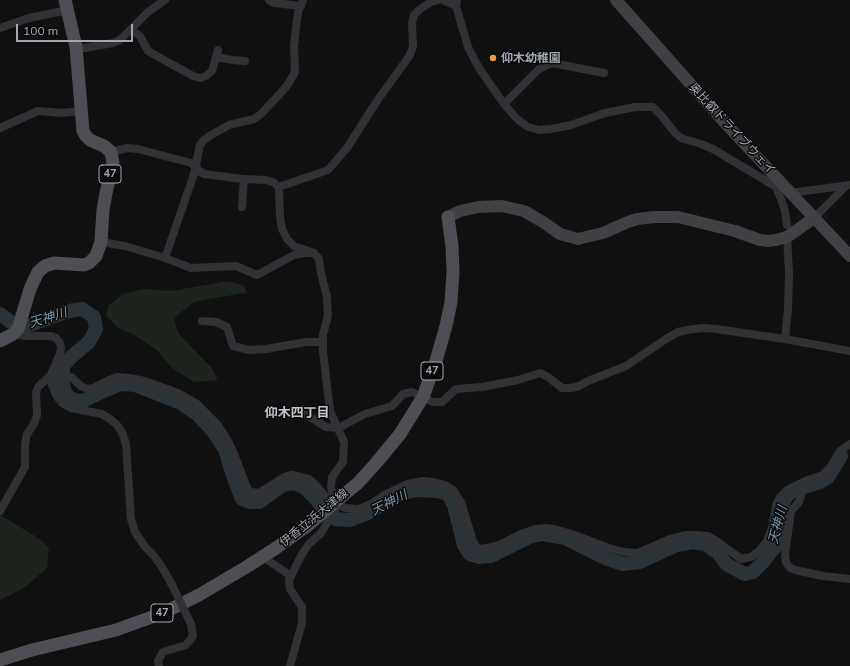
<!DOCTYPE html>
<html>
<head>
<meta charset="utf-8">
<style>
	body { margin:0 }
	#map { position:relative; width:850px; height:666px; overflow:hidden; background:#101011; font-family:Mulish,sans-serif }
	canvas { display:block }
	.scale { position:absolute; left:16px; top:24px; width:117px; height:18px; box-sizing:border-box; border:2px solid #a2a7b1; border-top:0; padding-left:5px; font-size:12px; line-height:14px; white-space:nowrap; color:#a2a7b1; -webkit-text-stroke:3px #0b0b0c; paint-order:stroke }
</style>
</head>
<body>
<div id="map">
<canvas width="850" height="666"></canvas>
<div class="scale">100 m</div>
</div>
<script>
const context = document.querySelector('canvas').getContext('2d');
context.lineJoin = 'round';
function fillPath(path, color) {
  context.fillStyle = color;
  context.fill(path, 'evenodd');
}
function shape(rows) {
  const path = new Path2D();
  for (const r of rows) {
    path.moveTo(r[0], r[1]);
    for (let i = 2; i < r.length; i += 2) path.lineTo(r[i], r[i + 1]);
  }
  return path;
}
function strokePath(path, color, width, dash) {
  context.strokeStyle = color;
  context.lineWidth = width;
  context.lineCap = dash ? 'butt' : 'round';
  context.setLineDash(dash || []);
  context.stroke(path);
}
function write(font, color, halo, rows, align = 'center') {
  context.font = font + ' Mulish,"Noto Sans JP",sans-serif';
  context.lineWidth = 3;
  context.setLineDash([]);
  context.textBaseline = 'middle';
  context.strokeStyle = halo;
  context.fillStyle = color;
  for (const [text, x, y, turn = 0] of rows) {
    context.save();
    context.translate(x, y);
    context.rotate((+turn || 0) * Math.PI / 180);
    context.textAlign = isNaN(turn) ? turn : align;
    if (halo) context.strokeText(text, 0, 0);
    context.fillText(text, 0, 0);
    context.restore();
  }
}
fillPath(shape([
	[228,281,243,285,247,293,220,297,194,302,174,318,178,333,211,367,218,380,194,382,171,367,158,351,136,336,117,327,106,315,108,306,123,294,144,289,171,291],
	[0,515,40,539,49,548,47,568,24,588,0,600]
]), '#1d231d');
strokePath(shape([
	[0,314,11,322,24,325,30,325,69,311,82,309,94,317,96,329,89,342,71,357,63,366,63,383,65,392,70,398,78,401,85,400,106,390,121,384,135,385,181,403,198,415,212,430,225,449,233,476,242,499,250,502,259,502,283,485,295,483,305,488,316,499,326,513,335,519,350,520,366,514,400,494,416,490,438,491,448,494,454,505,464,545,470,554,479,557,491,556,529,537,542,534,565,538,605,558,623,564,640,562,677,545,693,542,705,544,718,553,726,564,745,574,753,572,762,563,775,547,778,535,783,503,787,495,795,490,820,482,828,477,841,456]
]), '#2b3238', 14);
strokePath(shape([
	[269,0,274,3,301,6],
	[443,0,456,6],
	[457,0,456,6,468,47,479,68,504,104,517,119,528,127,539,130,551,129,571,125,605,113,635,107,653,107,661,115,676,134,681,138,701,144,713,149,773,185,777,186,781,183],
	[0,28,29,18,68,10],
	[131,30,140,36,148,51,155,55,193,76,200,78,206,76,212,71,218,50],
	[76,47,84,48,113,43,120,40,148,12,165,0],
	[217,57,232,60,245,61],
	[504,104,539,69,552,63,604,73],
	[0,128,38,111,62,113,81,111],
	[111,152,127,148,138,149,191,163,196,166,199,171,204,174,242,179,266,180,273,182,279,187,328,170,347,148,377,101,410,55,413,46,412,23,414,15,420,9,431,2,438,0],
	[775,185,781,199,785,211,787,225],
	[279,187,280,217,282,229,287,239,294,246,314,253,319,259,321,273,327,297,328,315,323,335,323,352,330,411,344,442,343,462,332,477,331,488,336,503,335,510,321,533,309,544,302,554,289,580,290,589,302,607,302,623,290,666],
	[790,193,850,185],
	[242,207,244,179],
	[814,218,846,186],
	[101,242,125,246,165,258,194,174,200,145,204,140,211,135,229,125,254,119,261,114,286,87,290,81,295,72,294,46,297,19,299,9,303,0],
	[165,258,191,268,236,266,257,275,294,255,305,253,311,253],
	[202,321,216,322,227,327,233,346,249,350,266,349,306,342,323,342],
	[13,334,26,336,51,336,56,338,60,343,61,348,60,354,52,372,52,385,56,395,62,403,71,408,102,414,110,419,117,425,122,432,126,444,131,519,135,532,145,547,154,556,162,567,172,585],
	[785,339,788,310,789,272,787,237],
	[299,413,307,415,326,427,338,428,365,414,392,406,403,394,412,392,433,402,442,402,456,389,482,387,518,380,540,373,548,377,562,388,571,388,579,386,588,381,626,366,666,339,678,332,687,330,703,328,716,329,785,339,850,351],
	[850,444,840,451,831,466,823,475,805,481,799,502,791,511,785,554,786,562,789,567,795,570,823,576,850,579],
	[0,511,25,467,25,444,27,434,34,424,37,415,36,393,38,387,52,374,57,373,71,377,81,386,87,389,93,388,109,380,117,377,129,378,145,381,178,393,197,404,218,425,228,441,232,449,246,485,248,490,251,492,259,493,284,477,291,475,297,476,309,479,314,483,326,497,345,508,358,509,369,505,386,494,407,484,423,481,434,482,445,485,453,490,461,502,473,541,476,547,481,549,492,547,501,544,523,533,536,529,545,528,554,529,572,534,609,548,624,552,638,553,670,539,685,535,696,535,708,536,715,540,741,559,751,557,759,551,767,541,772,528,776,505,780,497,787,490,805,481],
	[772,528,787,532],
	[263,557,291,576],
	[159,666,158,661,163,652,186,645,193,636,191,624]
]), '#313236', 8);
strokePath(shape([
	[616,0,726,124,850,256],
	[448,217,460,211,478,207,502,206,524,211,543,222,560,234,578,239,603,233,628,222,637,219,655,217,678,217,735,231,760,240,768,241,776,240,787,237,814,218]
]), '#3f4145', 12);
strokePath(shape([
	[0,341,13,334,18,329,30,289,38,272,45,266,54,263,84,265,89,263,96,256,101,242,103,210,106,193,113,163,111,152,104,146,90,140,86,136,83,131,76,47,65,0],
	[341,497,358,483,377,462,400,434,423,397,436,361,446,326,451,302,453,272,452,246,448,217],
	[0,660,32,650,116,630,163,613,199,595,248,566,276,548,307,526]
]), '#4d4f54', 13);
strokePath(shape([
	[172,585,191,624]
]), '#313236', 8);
strokePath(shape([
	[307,526,341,497]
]), '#4d4f54', 13);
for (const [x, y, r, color] of [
	[493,58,4,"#e1a338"]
]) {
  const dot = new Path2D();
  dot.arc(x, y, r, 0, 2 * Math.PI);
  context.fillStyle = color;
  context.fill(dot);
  strokePath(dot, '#0b0b0c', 1.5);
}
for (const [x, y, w] of [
	[110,174,22],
	[432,371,22],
	[162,613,22]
]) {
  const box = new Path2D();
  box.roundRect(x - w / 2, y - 9, w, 18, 3);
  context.fillStyle = '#0b0b0c';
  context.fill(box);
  strokePath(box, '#a2a7b1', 1);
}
write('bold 11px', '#a2a7b1', null, [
	["47",110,174],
	["47",432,371],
	["47",162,613]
]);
write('bold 12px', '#a2a7b1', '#0b0b0c', [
	["仰木幼稚園",501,58]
], 'left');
write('12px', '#a2a7b1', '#0b0b0c', [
	["奥比叡ドライブウェイ",732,129,47],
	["伊香立浜大津線",314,518,-39]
]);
write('italic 13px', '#7b95aa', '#0b0b0c', [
	["天神川",48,318,-17],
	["天神川",389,503,-27],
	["天神川",778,525,-75]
]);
write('bold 13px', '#c3c6cd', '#0b0b0c', [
	["仰木四丁目",297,413]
]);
</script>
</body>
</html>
